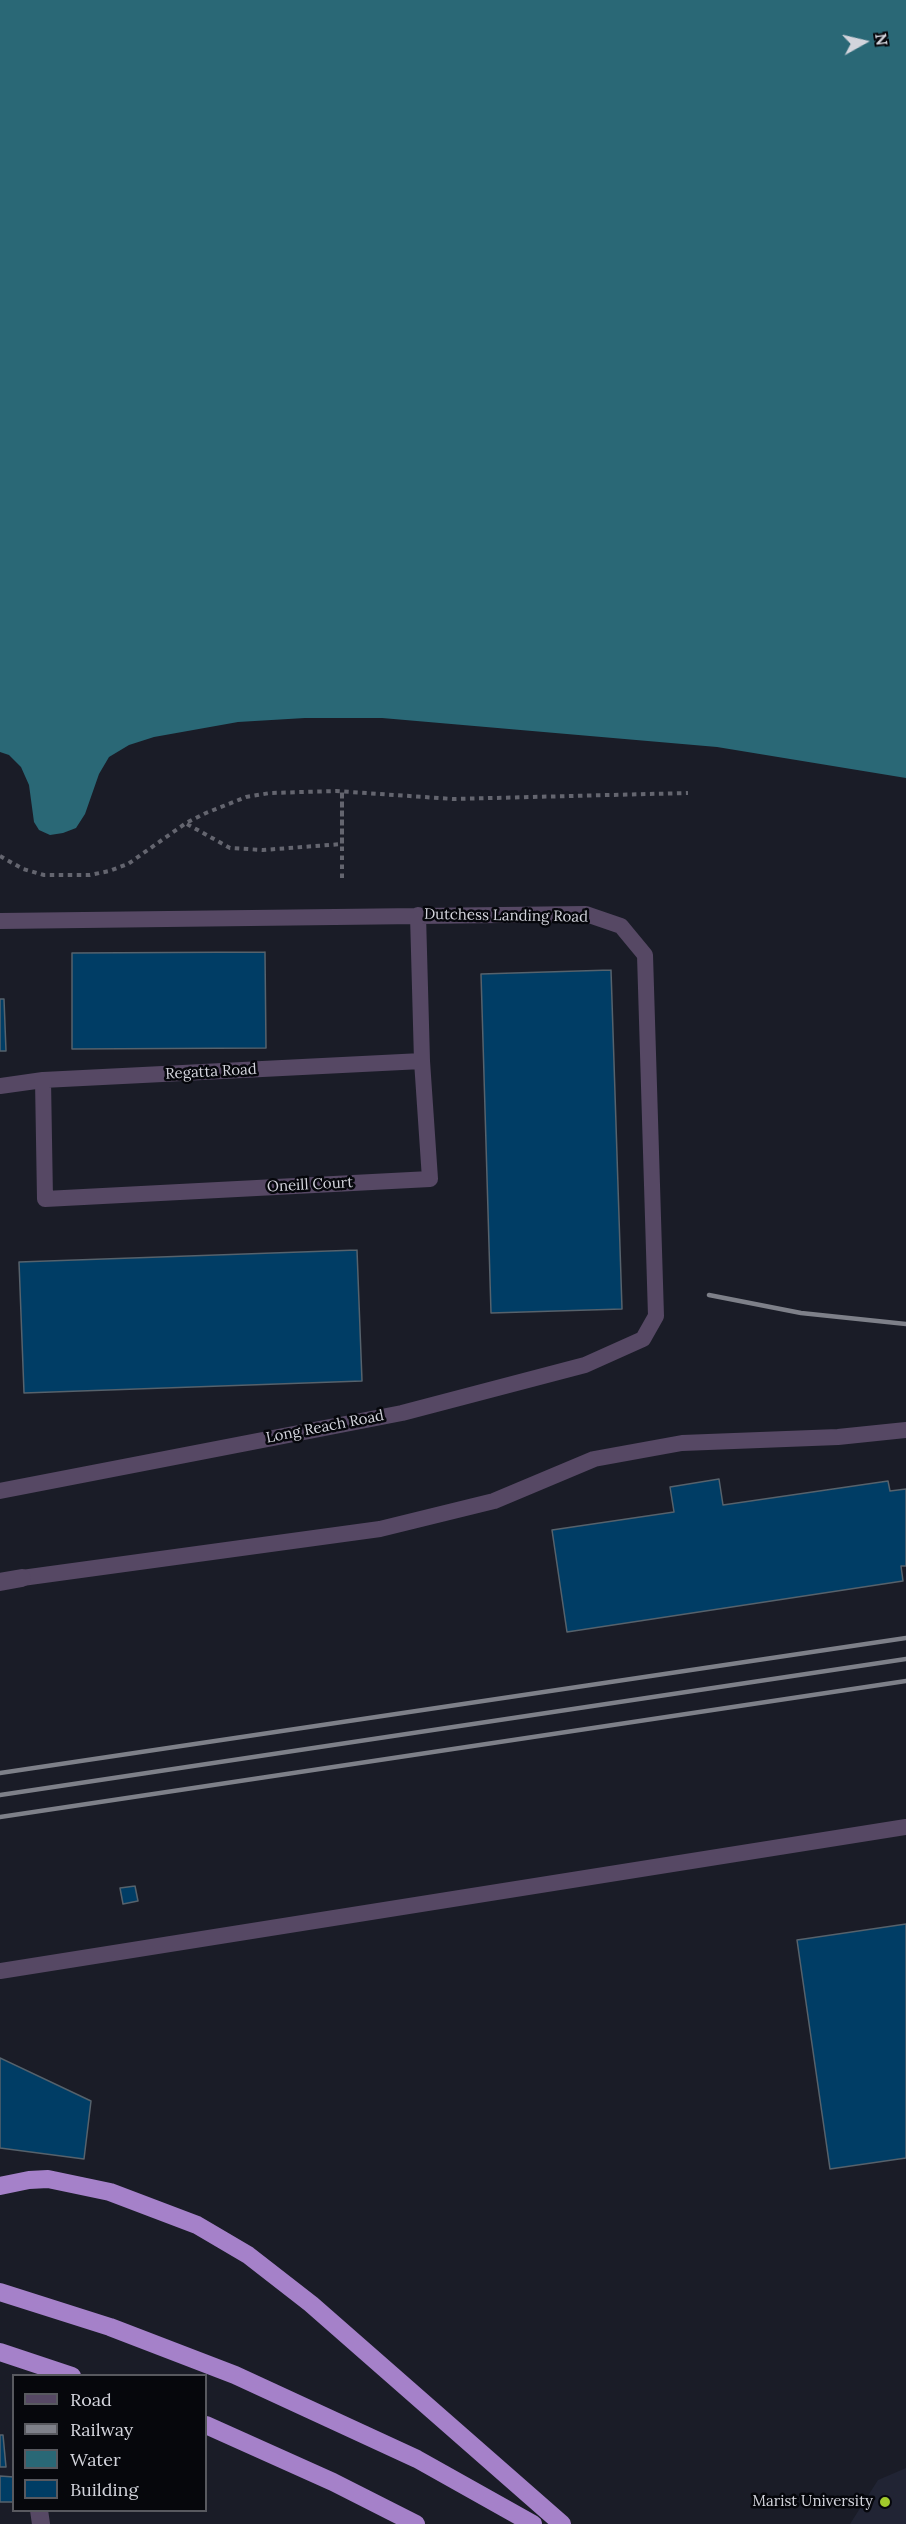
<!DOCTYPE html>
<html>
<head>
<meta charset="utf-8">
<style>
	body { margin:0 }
	#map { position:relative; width:906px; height:2524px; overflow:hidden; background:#1a1c27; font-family:Lora,serif }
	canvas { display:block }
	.legend { position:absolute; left:12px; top:2374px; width:195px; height:138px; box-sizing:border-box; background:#06070c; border:2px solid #58595f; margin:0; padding:8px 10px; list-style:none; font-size:18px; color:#d3d4dc }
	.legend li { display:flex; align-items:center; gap:12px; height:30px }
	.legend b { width:30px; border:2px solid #58595f }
	.north { position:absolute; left:834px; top:12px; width:60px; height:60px; -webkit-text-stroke:4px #06070c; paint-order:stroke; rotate:82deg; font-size:16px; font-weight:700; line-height:24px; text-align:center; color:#d3d4dc }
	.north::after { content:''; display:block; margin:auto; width:21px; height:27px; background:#d3d4dc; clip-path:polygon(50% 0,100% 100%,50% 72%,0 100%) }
</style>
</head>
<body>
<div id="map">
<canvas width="906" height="2524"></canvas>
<ul class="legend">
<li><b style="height:8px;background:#564864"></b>Road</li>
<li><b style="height:8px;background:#7e8089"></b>Railway</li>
<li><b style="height:16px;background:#2a6876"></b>Water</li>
<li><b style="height:16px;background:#003d65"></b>Building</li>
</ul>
<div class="north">N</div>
</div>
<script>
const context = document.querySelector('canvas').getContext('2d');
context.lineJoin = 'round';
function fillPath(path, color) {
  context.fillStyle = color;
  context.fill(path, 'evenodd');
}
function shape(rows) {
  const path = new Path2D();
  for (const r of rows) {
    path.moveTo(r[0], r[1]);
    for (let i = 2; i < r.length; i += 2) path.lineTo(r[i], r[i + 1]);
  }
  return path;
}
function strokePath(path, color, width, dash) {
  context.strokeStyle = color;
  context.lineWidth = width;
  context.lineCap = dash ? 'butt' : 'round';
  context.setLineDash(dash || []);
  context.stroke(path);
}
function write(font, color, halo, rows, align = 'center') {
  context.font = font + ' Lora,serif';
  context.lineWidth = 5;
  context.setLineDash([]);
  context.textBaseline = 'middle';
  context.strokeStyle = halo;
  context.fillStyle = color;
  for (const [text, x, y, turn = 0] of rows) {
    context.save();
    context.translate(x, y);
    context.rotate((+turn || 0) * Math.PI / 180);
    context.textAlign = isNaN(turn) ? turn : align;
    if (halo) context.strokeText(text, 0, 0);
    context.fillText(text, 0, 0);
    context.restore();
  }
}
fillPath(shape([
	[906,2468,906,2524,850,2524,878,2480]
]), '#212434');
fillPath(shape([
	[0,0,906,0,906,778,717,747,382,718,305,718,238,722,154,737,129,745,109,757,99,774,85,814,76,828,63,833,50,835,39,830,34,822,29,785,21,767,9,755,0,752]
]), '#2a6876');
const building = shape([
	[265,952,266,1048,72,1049,72,953,265,952],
	[611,970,622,1309,491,1313,481,974,611,970],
	[0,999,4,999,6,1051,0,1051,0,999],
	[357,1250,362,1381,24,1393,19,1262,357,1250],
	[719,1479,723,1505,888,1481,890,1491,906,1489,906,1566,901,1566,903,1581,567,1632,552,1530,674,1512,670,1487,719,1479],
	[135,1886,138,1901,123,1904,120,1888,135,1886],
	[906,1924,906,2158,830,2169,797,1940,906,1924],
	[0,2058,91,2101,84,2159,0,2148,0,2058],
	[0,2435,3,2435,6,2467,0,2467,0,2435],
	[0,2476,14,2477,14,2502,0,2502,0,2476]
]);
fillPath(building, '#003d65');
strokePath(building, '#56626c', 1.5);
strokePath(shape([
	[187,824,230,848,263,850,342,844,342,791,342,882],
	[0,856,23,869,44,875,90,875,109,871,128,864,186,823,206,813,246,797,270,793,336,791,453,799,688,793]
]), '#64656f', 4, [4.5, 4.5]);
strokePath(shape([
	[0,921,586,914,621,926,645,955,656,1316,643,1339,585,1365,402,1413,0,1491],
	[43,1080,45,1199,430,1179,422,1061,418,915],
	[0,1086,43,1080,422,1061],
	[22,1578,380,1529,494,1501,594,1459,682,1443,838,1437,906,1430],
	[0,1971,906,1827]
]), '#564864', 16);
strokePath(shape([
	[0,1582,22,1578],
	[39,2510,41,2524]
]), '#564864', 18);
strokePath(shape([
	[0,2186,29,2180,48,2179,110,2192,197,2225,248,2255,311,2304,562,2524],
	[0,2292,110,2327,235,2375,417,2459,533,2524],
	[0,2352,72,2376],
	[206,2425,333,2482,416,2524]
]), '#a581c9', 18);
strokePath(shape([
	[709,1295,801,1313,906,1324],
	[0,1773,906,1638],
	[0,1795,906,1659],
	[0,1817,906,1681]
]), '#7e8089', 4.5);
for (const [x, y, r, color] of [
	[885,2502,6,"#a1c92b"]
]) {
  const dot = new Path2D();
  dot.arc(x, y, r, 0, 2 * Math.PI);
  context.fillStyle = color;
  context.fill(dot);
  strokePath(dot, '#06070c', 2);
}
write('15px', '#d3d4dc', '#06070c', [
	["Dutchess Landing Road",506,916,1],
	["Regatta Road",211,1072,-3],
	["Oneill Court",310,1185,-3],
	["Long Reach Road",325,1427,-11]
]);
write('15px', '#d3d4dc', '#06070c', [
	["Marist University",873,2502]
], 'right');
</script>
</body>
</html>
